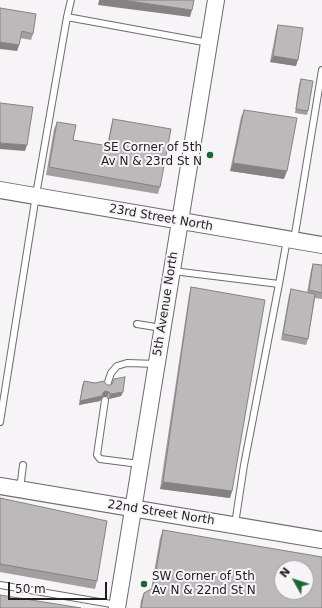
<!DOCTYPE html>
<html>
<head>
<meta charset="utf-8">
<style>
	body { margin:0 }
	#map { position:relative; width:322px; height:608px; overflow:hidden; background:#f7f4f7; font-family:"DejaVu Sans",sans-serif }
	canvas { display:block }
	.north { position:absolute; left:274px; top:560px; width:40px; height:40px; box-sizing:border-box; background:#f7f4f7; border:1px solid #a09ea0; border-radius:50%; rotate:309deg; font-size:11px; font-weight:700; line-height:16px; text-align:center; color:#1e1d1e }
	.north::after { content:''; display:block; margin:auto; width:14px; height:18px; background:#1c6634; clip-path:polygon(50% 0,100% 100%,50% 72%,0 100%) }
	.scale { position:absolute; left:8px; top:582px; width:99px; height:18px; box-sizing:border-box; border:2px solid #1e1d1e; border-top:0; padding-left:5px; font-size:12px; line-height:14px; white-space:nowrap; color:#1e1d1e; -webkit-text-stroke:3px #f7f4f7; paint-order:stroke }
</style>
</head>
<body>
<div id="map">
<canvas width="322" height="608"></canvas>
<div class="north">N</div>
<div class="scale">50 m</div>
</div>
<script>
const context = document.querySelector('canvas').getContext('2d');
context.lineJoin = 'round';
function shape(rows) {
  const path = new Path2D();
  for (const r of rows) {
    path.moveTo(r[0], r[1]);
    for (let i = 2; i < r.length; i += 2) path.lineTo(r[i], r[i + 1]);
  }
  return path;
}
function strokePath(path, color, width, dash) {
  context.strokeStyle = color;
  context.lineWidth = width;
  context.lineCap = dash ? 'butt' : 'round';
  context.setLineDash(dash || []);
  context.stroke(path);
}
function fillPath(path, color) {
  context.fillStyle = color;
  context.fill(path, 'evenodd');
}
function write(font, color, halo, rows, align = 'center') {
  context.font = font + ' "DejaVu Sans",sans-serif';
  context.lineWidth = 4;
  context.setLineDash([]);
  context.textBaseline = 'middle';
  context.strokeStyle = halo;
  context.fillStyle = color;
  for (const [text, x, y, turn = 0] of rows) {
    context.save();
    context.translate(x, y);
    context.rotate((+turn || 0) * Math.PI / 180);
    context.textAlign = isNaN(turn) ? turn : align;
    if (halo) context.strokeText(text, 0, 0);
    context.fillText(text, 0, 0);
    context.restore();
  }
}
const lane = shape([
	[67,17,71,0],
	[294,240,322,70],
	[173,271,279,284,244,465,235,524],
	[279,284,287,239],
	[137,324,162,328],
	[107,385,111,373,117,366,127,363,157,364],
	[105,400,97,455,100,459,139,464],
	[0,422,36,195,67,17,209,43],
	[20,489,23,465],
	[0,585,117,605]
]);
const secondary = shape([
	[0,190,322,245],
	[0,486,322,540],
	[117,608,216,0]
]);
strokePath(lane, '#6d6b6d', 8);
strokePath(secondary, '#6d6b6d', 18);
strokePath(lane, '#fff', 6);
strokePath(secondary, '#fff', 16);
fillPath(shape([
	[0,8,33,34,31,40,20,38,19,45,17,51],
	[278,25,296,66,270,62,276,31],
	[301,79,308,111,307,115,295,113,299,84],
	[244,110,284,179,230,171,241,117],
	[113,119,160,187,158,194,46,175,54,129,57,122,73,140,107,146,111,126],
	[313,264,322,265,322,299,315,298,308,339,306,345,281,340,289,295,291,289,307,293,311,270],
	[191,287,232,491,230,498,160,489,189,295],
	[84,381,107,385,123,392,121,396,109,399,107,396,104,396,102,397,100,401,79,405,82,386],
	[0,498,97,581,95,589,0,572],
	[163,530,322,608,140,608,141,600,144,593,151,589,160,538]
]), '#a29fa1');
fillPath(shape([
	[99,0,122,0,192,10,190,17,98,5],
	[0,42,19,45,17,51,0,49],
	[273,56,298,60,296,66,270,62],
	[0,143,27,145,25,151,0,149],
	[233,163,287,171,284,179,230,171],
	[105,391,109,392,107,396,104,396,102,397,100,401,79,405,80,401,103,393],
	[123,392,121,396,109,399,111,394],
	[163,482,232,491,230,498,160,489]
]), '#848283');
const building = shape([
	[122,0,194,0,192,10,122,0],
	[0,8,36,14,33,34,22,31,19,45,0,42,0,8],
	[278,25,303,28,298,60,273,56,278,25],
	[301,79,313,81,308,111,296,109,301,79],
	[0,103,33,107,27,145,0,143,0,103],
	[244,110,297,118,287,171,233,163,244,110],
	[113,119,171,129,160,187,49,167,57,122,76,125,73,140,108,146,113,119],
	[313,264,322,265,322,293,309,290,313,264],
	[191,287,265,300,232,491,163,482,191,287],
	[291,289,315,294,308,339,283,334,291,289],
	[125,377,123,392,111,394,109,392,105,391,103,393,102,396,80,401,84,381,95,383,104,381,107,385,110,385,112,384,114,379,125,377],
	[0,498,107,521,97,581,0,564,0,498],
	[163,530,322,557,322,608,141,608,144,593,153,588,163,530],
	[282,568,306,568,306,592,282,592,282,568],
	[0,595,81,608,0,608,0,595]
]);
fillPath(building, '#bcb9bb');
strokePath(building, '#848283', 1);
for (const [x, y, r, color] of [
	[210,155,4,"#1c6634"],
	[144,584,4,"#1c6634"]
]) {
  const dot = new Path2D();
  dot.arc(x, y, r, 0, 2 * Math.PI);
  context.fillStyle = color;
  context.fill(dot);
  strokePath(dot, '#f7f4f7', 1.5);
}
write('12px', '#1e1d1e', '#f7f4f7', [
	["SE Corner of 5th",202,148],
	["Av N & 23rd St N",202,162],
	["SW Corner of 5th",152,577,"left"],
	["Av N & 22nd St N",152,591,"left"]
], 'right');
write('12px', '#1e1d1e', '#f7f4f7', [
	["23rd Street North",161,218,10],
	["5th Avenue North",166,304,-81],
	["22nd Street North",161,513,9]
]);
</script>
</body>
</html>
